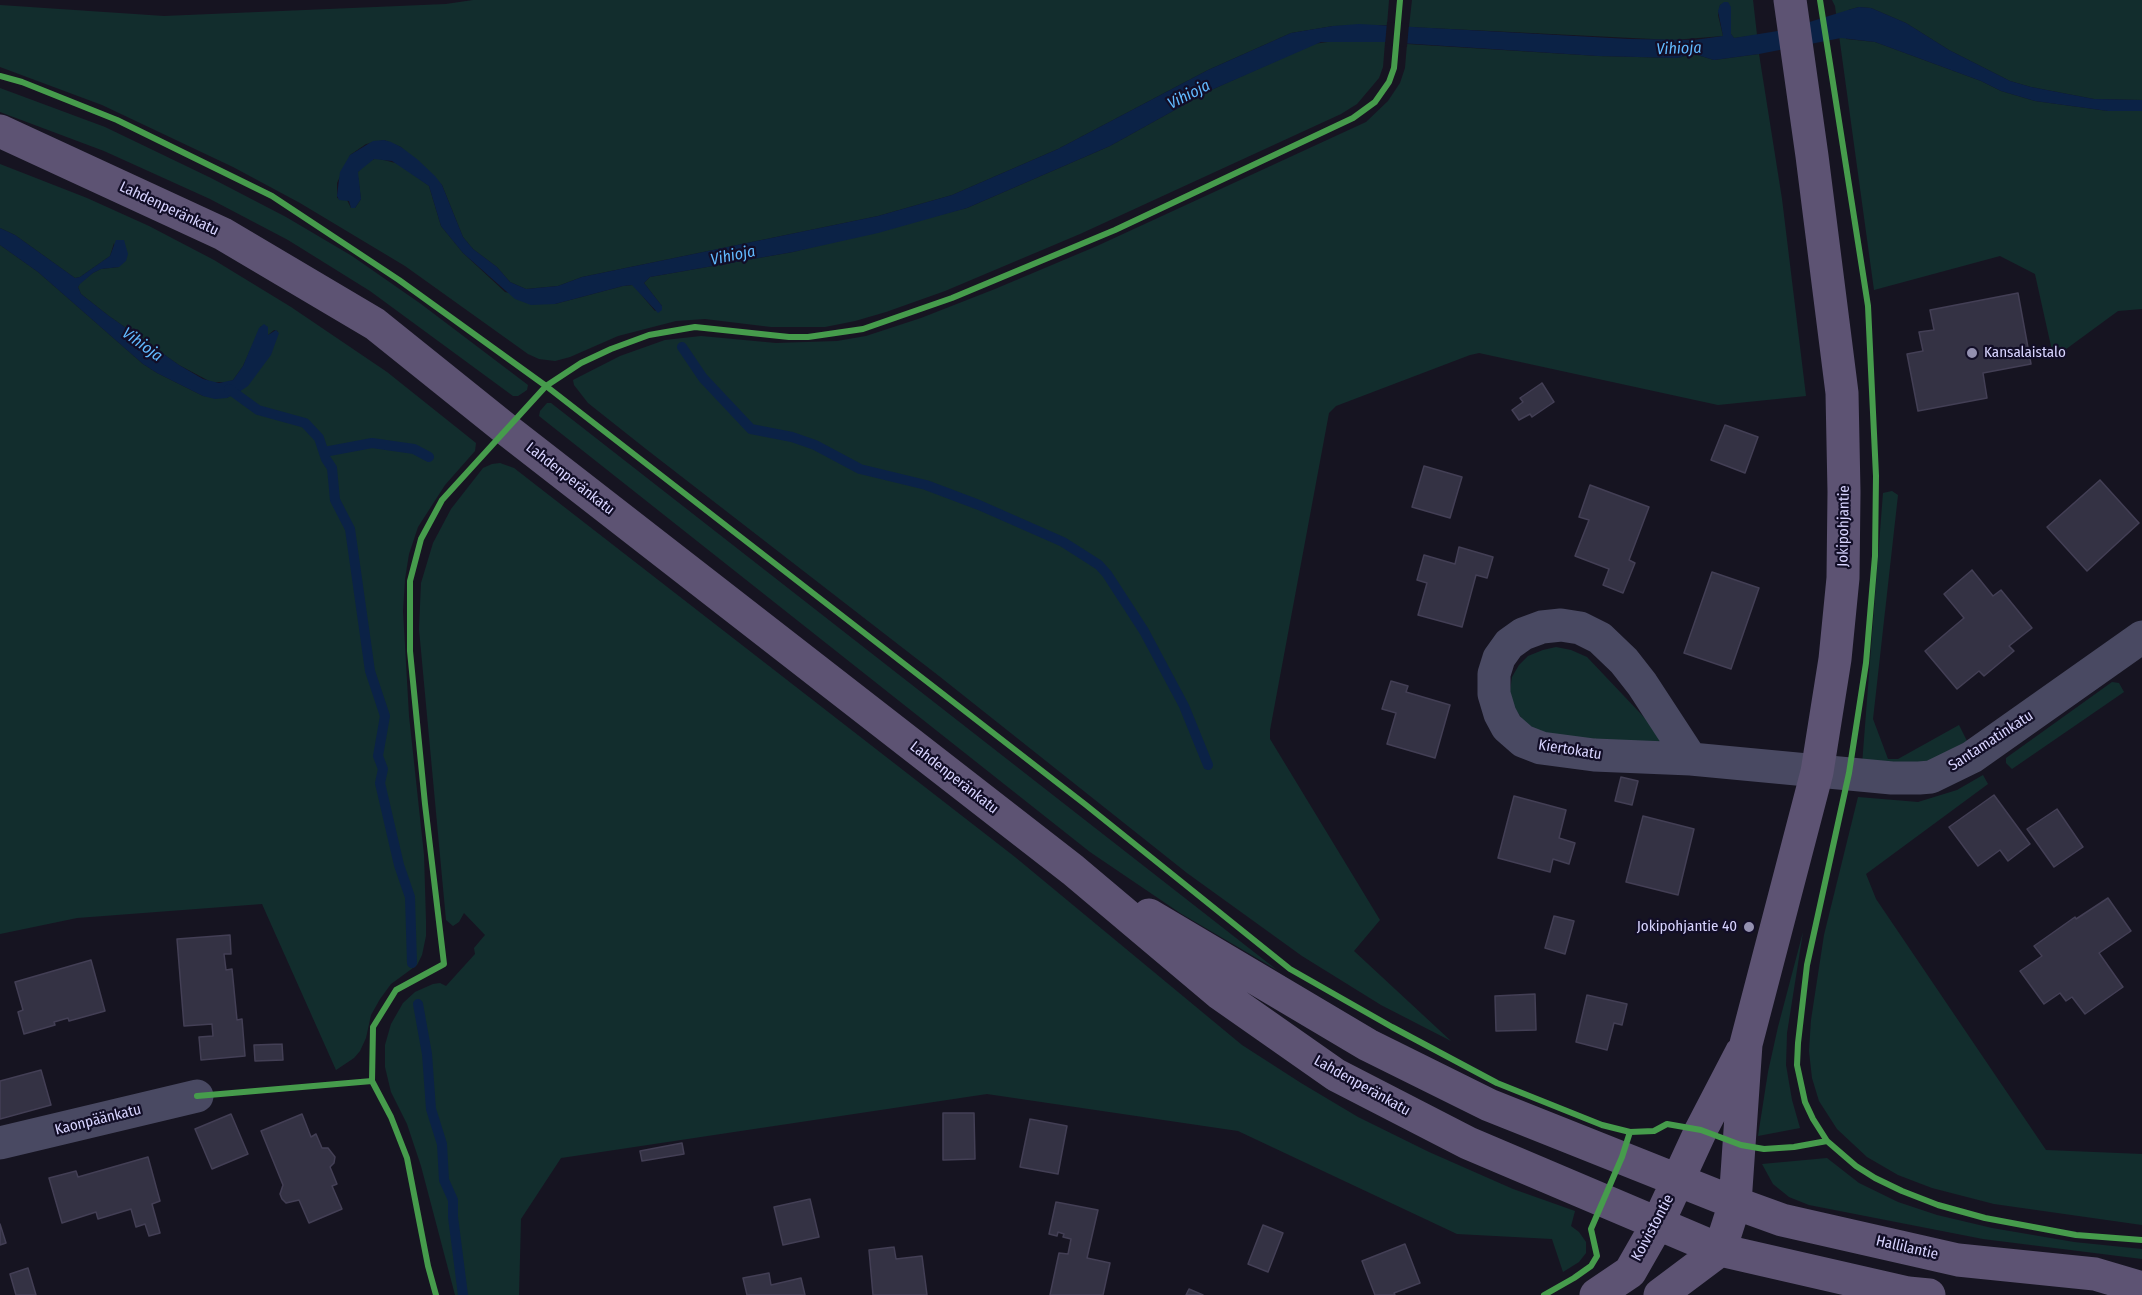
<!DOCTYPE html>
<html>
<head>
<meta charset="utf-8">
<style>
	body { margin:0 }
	canvas { display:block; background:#161421 }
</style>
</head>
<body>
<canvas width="2142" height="1295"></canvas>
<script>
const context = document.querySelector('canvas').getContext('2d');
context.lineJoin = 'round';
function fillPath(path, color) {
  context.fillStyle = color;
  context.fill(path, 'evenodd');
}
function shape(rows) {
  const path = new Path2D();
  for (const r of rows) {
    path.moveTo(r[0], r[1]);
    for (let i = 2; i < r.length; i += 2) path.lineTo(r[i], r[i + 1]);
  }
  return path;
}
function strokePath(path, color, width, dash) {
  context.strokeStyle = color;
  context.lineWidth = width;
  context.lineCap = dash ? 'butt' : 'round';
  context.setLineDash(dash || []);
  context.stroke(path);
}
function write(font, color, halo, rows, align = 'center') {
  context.font = font + ' "Fira Sans Condensed",sans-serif';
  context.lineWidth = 4.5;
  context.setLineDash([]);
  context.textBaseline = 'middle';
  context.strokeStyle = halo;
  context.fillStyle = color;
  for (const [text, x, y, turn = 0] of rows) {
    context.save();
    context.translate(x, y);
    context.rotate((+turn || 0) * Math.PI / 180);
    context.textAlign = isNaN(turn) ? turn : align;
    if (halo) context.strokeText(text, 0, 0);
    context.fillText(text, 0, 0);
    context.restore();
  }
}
fillPath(shape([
	[473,0,1389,0,1387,25,1333,26,1291,33,1208,70,1058,149,952,195,878,216,582,277,558,286,526,289,510,282,497,267,473,249,463,237,442,185,401,147,384,140,366,144,350,155,337,183,337,198,347,200,351,208,355,208,361,199,358,177,358,172,363,166,374,159,380,159,399,164,429,186,441,226,463,253,505,292,555,304,623,286,633,285,655,311,662,306,644,283,650,277,793,252,967,208,1110,146,1209,91,1313,44,1335,41,1385,42,1383,67,1379,78,1357,104,1341,114,1080,234,945,291,886,312,855,321,825,327,771,327,705,319,676,321,618,336,570,357,555,361,539,359,528,354,405,266,300,203,233,167,102,105,0,67,0,5,164,16,446,4],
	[1412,0,1753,0,1757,35,1734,38,1731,34,1728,2,1720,5,1718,15,1723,36,1673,40,1409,27],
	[1832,0,2142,0,2142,100,2094,99,2031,87,2010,81,1949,50,1906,23,1871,8,1859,7,1848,10,1846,39,1875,42,1981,81,2001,91,2035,101,2108,111,2142,111,2142,309,2118,311,2058,355,2053,355,2035,274,2000,256,1874,290,1835,6],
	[1407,44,1598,56,1677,58,1694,54,1714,60,1759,54,1782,199,1806,396,1718,405,1479,353,1470,355,1336,406,1329,413,1270,730,1270,739,1380,920,1354,951,1451,1041,1381,1005,1302,956,1187,873,939,676,646,449,588,403,574,385,573,380,620,356,665,340,701,336,776,343,837,341,866,336,921,318,995,289,1097,246,1366,122,1388,101,1400,83,1405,68],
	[0,88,105,127,211,178,286,217,352,256,421,304,528,385,527,390,518,396,513,396,370,291,288,240,210,199,104,151,0,112],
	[0,164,87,198,149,226,214,260,291,307,387,372,476,443,475,451,445,485,418,527,409,554,405,579,403,611,409,716,424,855,426,921,426,936,422,955,417,965,391,984,380,999,371,1015,366,1038,360,1051,354,1058,336,1070,262,904,77,918,0,934,0,245,38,272,143,364,157,373,203,396,227,398,278,331,274,330,268,335,268,327,261,326,243,366,233,380,227,382,211,382,179,365,109,316,81,294,78,287,80,283,93,273,101,269,119,267,114,243,110,256,80,277,75,278,15,235,0,228],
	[547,403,551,403,1277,970,1180,913,1090,852,539,416,540,411],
	[500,463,514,468,1015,857,1242,1045,1301,1083,1358,1117,1429,1152,1513,1189,1575,1211,1571,1226,1579,1232,1586,1242,1586,1253,1579,1262,1563,1272,1552,1239,1457,1234,1238,1131,987,1094,561,1158,521,1219,519,1295,455,1295,421,1166,407,1124,391,1092,385,1067,385,1045,391,1024,403,1003,415,992,433,984,440,983,446,986,475,954,474,948,485,935,464,913,459,922,453,926,446,920,419,629,421,583,433,543,451,509,483,468,492,464],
	[1892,491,1898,495,1873,719,1888,759,1898,759,1959,725,1968,743,1933,762,1862,765,1883,493],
	[1556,647,1571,650,1587,657,1659,733,1660,743,1573,740,1528,728,1514,707,1510,691,1512,677,1519,665,1528,656,1543,650],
	[2112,682,2119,683,2124,692,2012,769,2006,763,2006,758],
	[1983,775,1988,784,1866,874,1876,899,2046,1150,2142,1154,2142,1225,1994,1204,1932,1188,1898,1175,1867,1157,1837,1129,1819,1101,1812,1078,1809,1051,1811,1020,1824,935,1858,797,1918,802,1957,790],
	[1803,932,1787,1033,1786,1065,1792,1100,1800,1128,1758,1136,1768,1072,1778,1027],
	[1827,1158,1859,1183,1898,1202,1937,1215,1992,1228,2074,1242,2142,1249,2142,1259,1983,1239,1809,1205,1789,1197,1773,1184,1762,1164]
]), '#122d2d');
fillPath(shape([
	[1724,2,1728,2,1731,7,1731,34,1734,38,1784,30,1848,10,1859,7,1871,8,1906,23,1949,50,2010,81,2031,87,2094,99,2142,100,2142,111,2108,111,2035,101,2001,91,1981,81,1875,42,1841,38,1759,54,1714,60,1694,54,1677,58,1598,56,1385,42,1321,42,1209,91,1110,146,967,208,878,233,793,252,650,277,644,283,662,306,662,310,658,313,632,285,623,286,555,304,531,305,515,299,463,253,441,226,429,186,392,161,374,159,358,172,361,199,355,208,351,208,349,201,339,200,337,196,340,172,350,155,373,141,384,140,391,142,401,147,417,159,435,176,442,185,463,237,473,249,497,267,510,282,526,289,558,286,582,277,878,216,952,195,1058,149,1208,70,1291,33,1333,26,1359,24,1629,39,1694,40,1723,36,1718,11,1720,5],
	[0,228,15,235,75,278,80,277,110,256,116,240,124,240,128,254,126,261,119,267,101,269,93,273,80,284,78,287,81,294,109,316,179,365,203,379,219,383,233,380,243,366,259,328,264,324,268,327,268,335,276,330,279,333,271,355,248,386,239,392,227,398,215,399,203,396,157,373,143,364,38,272,0,245]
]), '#0b2246');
fillPath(shape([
	[1387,22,1409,24,1407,47,1385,45]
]), '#161421');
strokePath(shape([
	[682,347,703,378,751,429,792,437,815,445,860,469,926,485,979,505,1063,542,1099,565,1107,574,1144,631,1184,706,1208,765],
	[229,389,258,410,305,423,319,438,326,459,332,468,335,500,350,529,370,671,385,716,378,756,383,769,380,783,399,865,410,897,412,963],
	[324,452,372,443,414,449,429,457],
	[418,1004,427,1054,431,1109,442,1144,444,1180,453,1200,453,1217,463,1295]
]), '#0b2246', 10);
const building = shape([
	[2018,293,2031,364,1983,373,1987,398,1918,411,1907,354,1923,351,1919,332,1934,330,1930,310,2018,293],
	[1542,383,1554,402,1532,417,1530,414,1519,420,1512,410,1523,402,1520,398,1542,383],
	[1725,425,1758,437,1745,473,1711,460,1725,425],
	[1424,466,1462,477,1450,518,1412,507,1424,466],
	[2100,480,2139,523,2087,571,2047,527,2100,480],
	[1590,485,1649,507,1629,560,1635,563,1623,593,1603,585,1609,569,1575,556,1589,520,1579,517,1590,485],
	[1459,547,1493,557,1487,578,1476,575,1462,627,1418,615,1427,583,1417,580,1424,555,1455,564,1459,547],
	[1972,570,1993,596,2001,590,2032,628,2009,646,2014,651,1984,676,1979,671,1957,689,1925,651,1964,618,1944,594,1972,570],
	[1712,572,1759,588,1731,669,1684,653,1712,572],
	[1391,681,1408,686,1406,692,1450,705,1435,758,1387,744,1396,713,1382,709,1391,681],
	[1621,777,1638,781,1632,805,1615,801,1621,777],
	[1994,795,2030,844,2008,861,2000,850,1978,866,1949,827,1994,795],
	[1514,796,1566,810,1559,838,1575,843,1569,864,1553,859,1550,872,1498,858,1514,796],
	[2057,809,2083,847,2054,867,2027,829,2057,809],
	[1643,816,1694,829,1678,895,1626,882,1643,816],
	[2108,898,2131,931,2099,953,2123,987,2085,1014,2072,997,2066,1001,2060,993,2044,1004,2020,971,2042,956,2034,946,2075,917,2076,919,2108,898],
	[1554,916,1574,921,1565,954,1545,948,1554,916],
	[230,935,231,954,224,954,226,970,232,969,237,1020,242,1019,245,1056,201,1060,199,1037,213,1036,212,1024,184,1026,177,939,230,935],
	[91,960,105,1011,69,1021,68,1018,54,1022,55,1025,24,1034,18,1012,23,1010,15,982,91,960],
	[1535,994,1536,1030,1496,1031,1495,996,1535,994],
	[1587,995,1627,1004,1622,1025,1614,1023,1607,1050,1576,1042,1587,995],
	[282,1044,283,1060,255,1061,254,1045,282,1044],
	[41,1070,51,1105,0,1119,0,1081,41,1070],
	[943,1113,974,1113,975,1159,943,1160,943,1113],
	[231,1114,248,1154,212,1169,195,1129,231,1114],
	[302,1114,311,1137,316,1134,322,1148,328,1148,335,1157,334,1163,330,1167,337,1184,332,1186,342,1209,309,1223,299,1200,286,1203,282,1199,280,1194,283,1185,261,1131,302,1114],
	[1030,1119,1067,1126,1058,1174,1020,1167,1030,1119],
	[682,1143,684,1154,642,1161,640,1151,682,1143],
	[148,1157,160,1201,152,1204,160,1233,149,1236,145,1224,136,1227,131,1209,98,1219,96,1212,62,1223,49,1178,76,1171,78,1177,148,1157],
	[810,1199,819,1237,783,1245,774,1207,810,1199],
	[1056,1202,1098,1210,1087,1258,1110,1263,1103,1295,1050,1295,1059,1253,1068,1254,1071,1239,1063,1237,1064,1234,1058,1232,1057,1236,1049,1234,1056,1202],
	[0,1224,6,1243,0,1245,0,1224],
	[1263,1225,1283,1233,1268,1272,1248,1264,1263,1225],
	[1405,1244,1420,1283,1394,1293,1395,1295,1375,1295,1362,1261,1405,1244],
	[894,1247,896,1259,922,1256,927,1295,873,1295,869,1250,894,1247],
	[28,1268,36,1295,16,1295,10,1274,28,1268],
	[769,1273,771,1285,801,1278,805,1295,747,1295,743,1278,769,1273],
	[1189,1289,1203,1295,1186,1295,1189,1289]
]);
fillPath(building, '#343244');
strokePath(building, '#433f55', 1.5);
strokePath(shape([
	[1691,759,1642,684,1624,661,1600,638,1580,628,1561,625,1542,627,1523,634,1509,644,1499,658,1494,674,1494,694,1500,714,1507,727,1523,741,1541,748,1594,755,1691,759,1892,778,1919,778,1931,777,1972,757,2142,637],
	[0,1143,197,1096]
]), '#494962', 33);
strokePath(shape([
	[0,131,223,234,375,324,507,430,1073,870,1219,993,1336,1075,1468,1143,1720,1250,1908,1293,1929,1295],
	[1149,915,1368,1045,1489,1105,1735,1203,1782,1220,1958,1260,2095,1274,2142,1288],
	[1596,1295,1630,1272,1658,1223,1701,1130,1741,1053],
	[1660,1295,1720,1250,1735,1203,1746,1044,1817,772,1835,659,1843,578,1844,492,1842,393,1812,156,1790,0]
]), '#5d5373', 33);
strokePath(shape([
	[1820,0,1868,306,1876,476,1875,556,1866,663,1849,773,1807,965,1798,1043,1797,1065,1805,1102,1813,1119,1827,1141],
	[0,76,22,82,117,120,272,196,399,280,546,386,1086,805,1290,969,1392,1027,1497,1083,1602,1125,1630,1132,1654,1131,1667,1124,1701,1130,1741,1145,1764,1149,1794,1147,1827,1141,1856,1166,1875,1178,1902,1191,1938,1205,1985,1218,2076,1235,2142,1240],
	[197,1096,372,1081],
	[436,1295,428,1266,407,1158,391,1117,372,1081,373,1027,396,990,444,964,425,804,410,651,410,581,421,539,442,500,546,386,581,363,611,349,649,335,695,327,789,337,808,337,863,329,952,298,1115,230,1353,118,1375,102,1389,82,1394,68,1400,0],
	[1544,1295,1574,1278,1591,1266,1597,1256,1591,1229,1622,1157,1630,1132]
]), '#469c4c', 6);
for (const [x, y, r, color] of [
	[1972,353,6,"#9491b1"],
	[1749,927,6,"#9491b1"]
]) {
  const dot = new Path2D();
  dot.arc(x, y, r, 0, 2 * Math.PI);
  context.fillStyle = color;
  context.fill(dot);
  strokePath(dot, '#120e27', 2);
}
write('15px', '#d8d4ff', '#120e27', [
	["Lahdenperänkatu",169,209,25],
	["Lahdenperänkatu",570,479,38],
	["Jokipohjantie",1844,526,-89],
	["Santamatinkatu",1991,741,-33],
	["Kiertokatu",1570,750,9],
	["Lahdenperänkatu",954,778,38],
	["Lahdenperänkatu",1362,1086,29],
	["Kaonpäänkatu",98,1120,-14],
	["Koivistontie",1653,1228,-62],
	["Hallilantie",1907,1248,13]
]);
write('15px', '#d8d4ff', '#120e27', [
	["Kansalaistalo",1984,353],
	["Jokipohjantie 40",1737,927,"right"]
], 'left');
write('italic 16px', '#62baff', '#120e27', [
	["Vihioja",1679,49,-2],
	["Vihioja",1189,95,-27],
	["Vihioja",733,256,-12],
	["Vihioja",142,345,36]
]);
</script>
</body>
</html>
